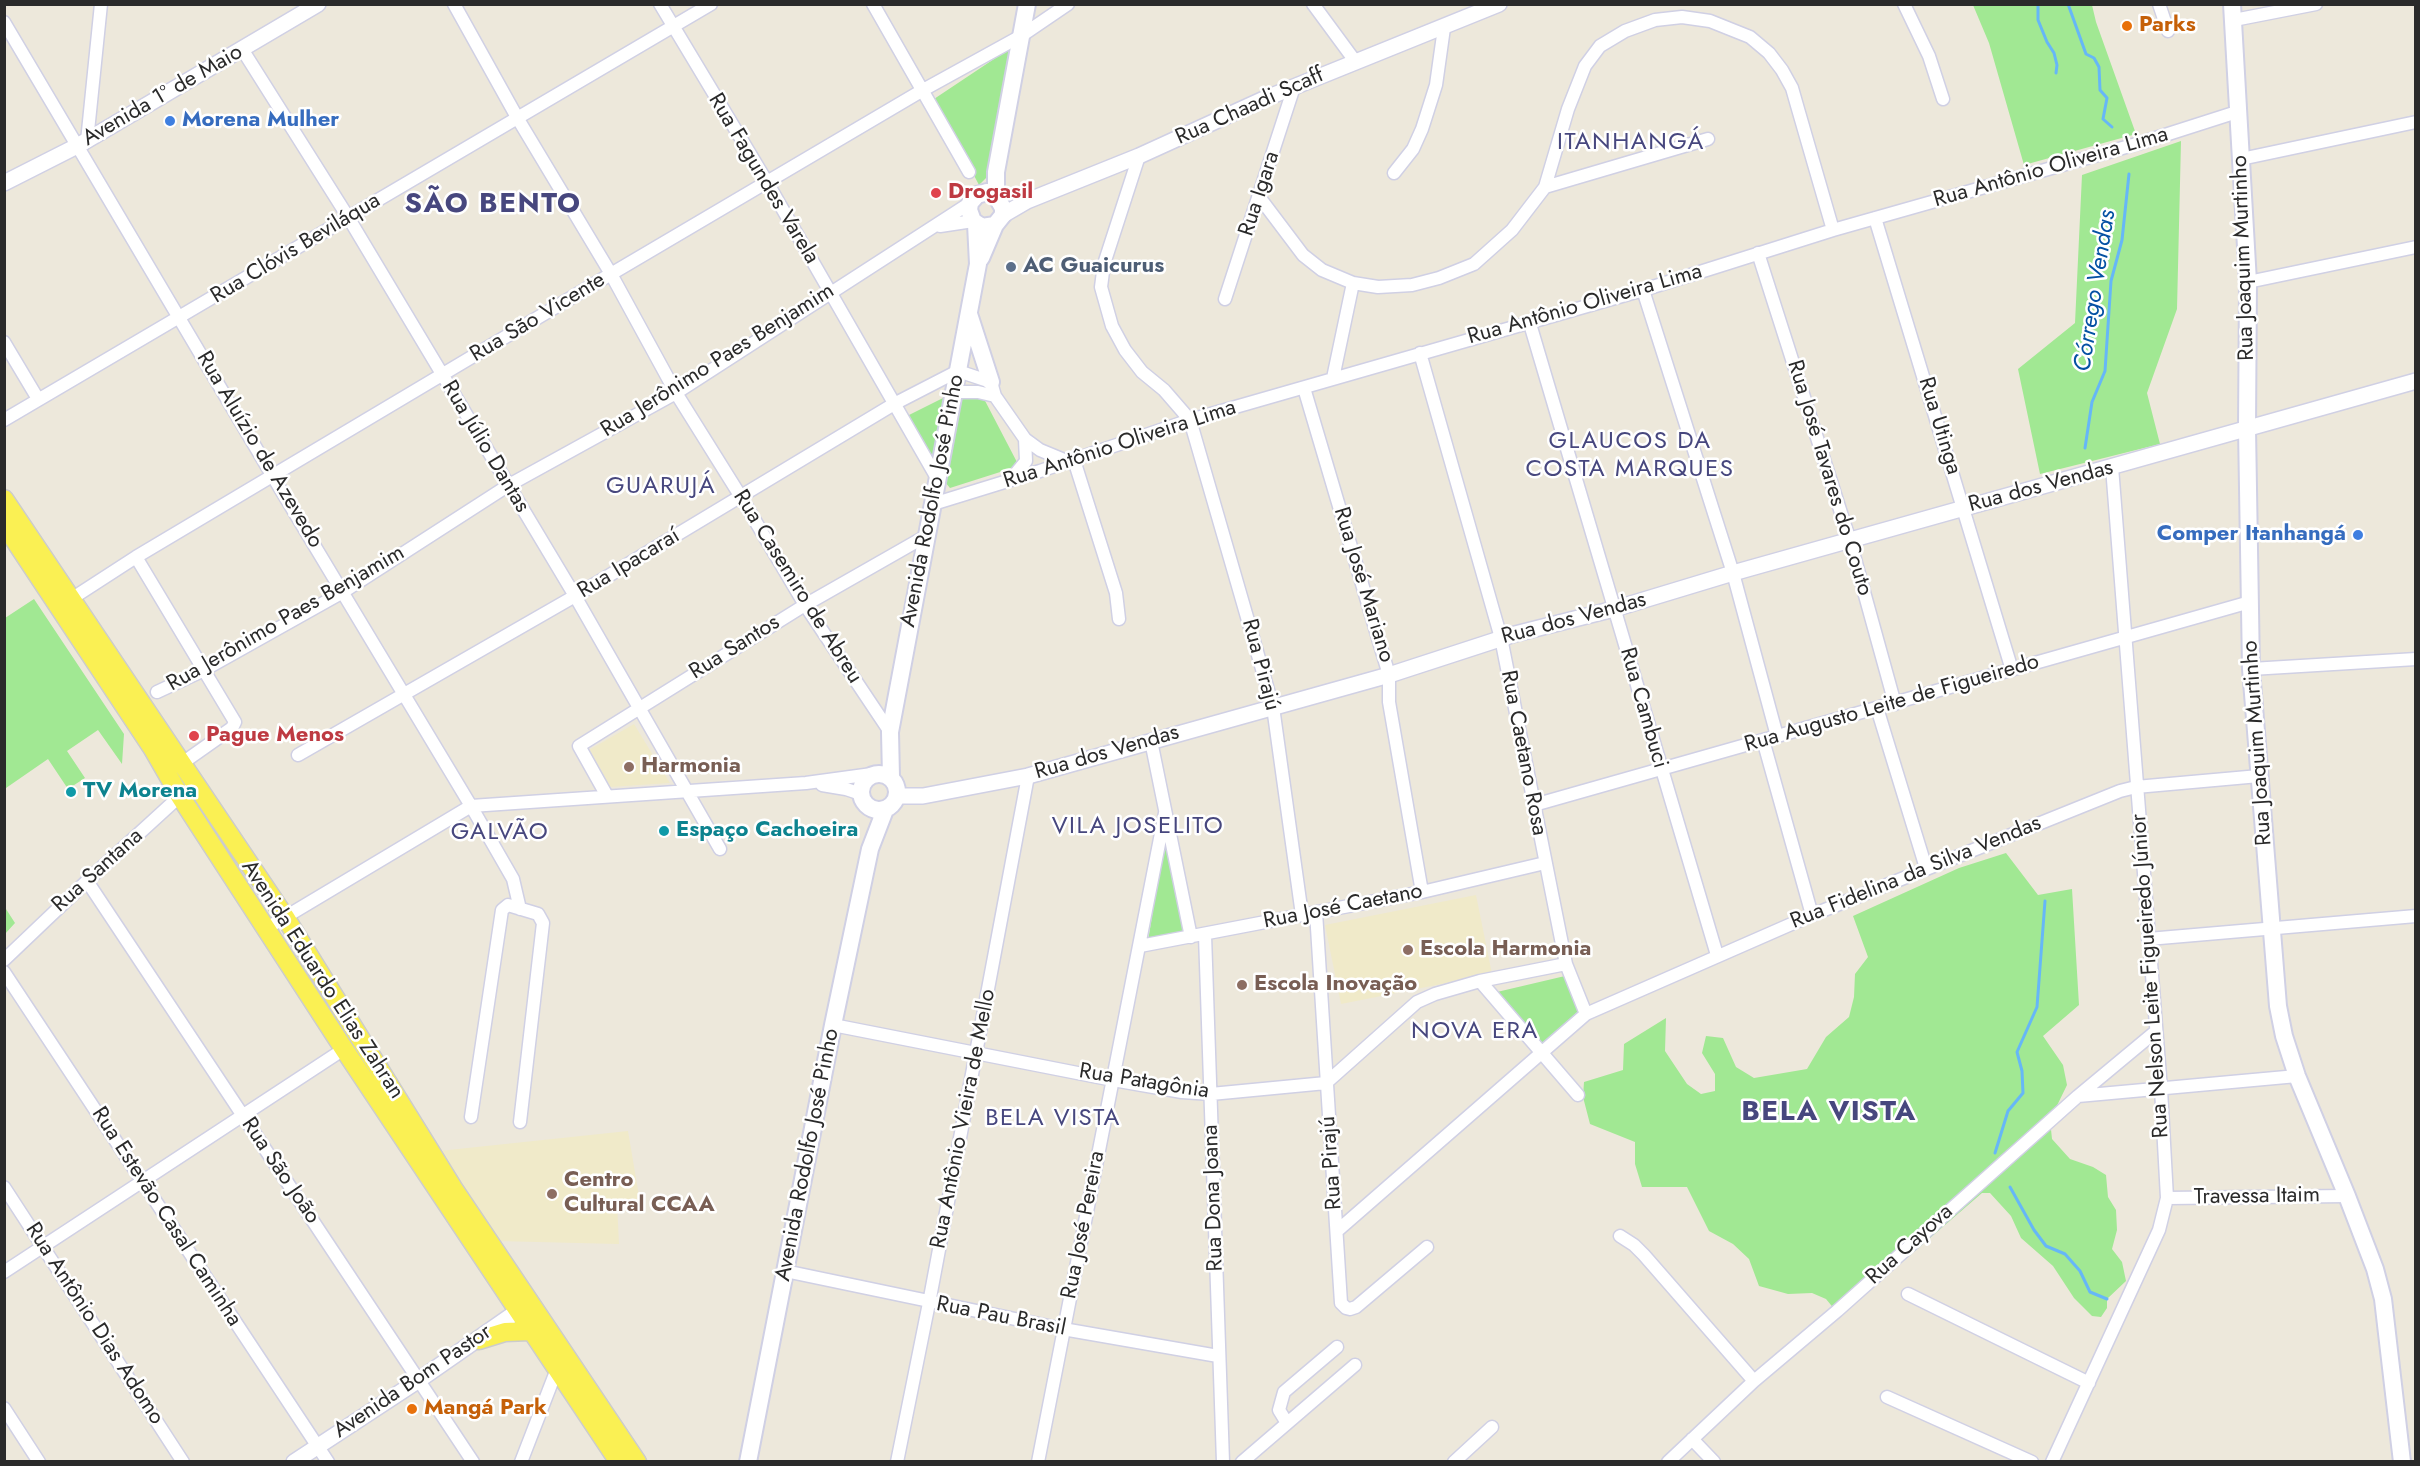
<!DOCTYPE html>
<html>
<head>
<meta charset="utf-8">
<style>
	body { margin:0 }
	#map { position:relative; width:2420px; height:1466px; overflow:hidden; background:#ede8db; font-family:Jost,sans-serif }
	canvas { display:block }
	.frame { position:absolute; inset:0; border:6px solid #2a2a2a; pointer-events:none }
</style>
</head>
<body>
<div id="map">
<canvas width="2420" height="1466"></canvas>
<div class="frame"></div>
</div>
<script>
const context = document.querySelector('canvas').getContext('2d');
context.lineJoin = 'round';
function fillPath(path, color) {
  context.fillStyle = color;
  context.fill(path, 'evenodd');
}
function shape(rows) {
  const path = new Path2D();
  for (const r of rows) {
    if (r.length === 3) {
      path.moveTo(r[0] + r[2], r[1]);
      path.arc(r[0], r[1], r[2], 0, 2 * Math.PI);
      continue;
    }
    path.moveTo(r[0], r[1]);
    for (let i = 2; i < r.length; i += 2) path.lineTo(r[i], r[i + 1]);
  }
  return path;
}
function strokePath(path, color, width, dash) {
  context.strokeStyle = color;
  context.lineWidth = width;
  context.lineCap = dash ? 'butt' : 'round';
  context.setLineDash(dash || []);
  context.stroke(path);
}
function write(font, color, halo, rows, align = 'center') {
  context.font = font + ' Jost,sans-serif';
  context.lineWidth = 5;
  context.setLineDash([]);
  context.textBaseline = 'middle';
  context.strokeStyle = halo;
  context.fillStyle = color;
  for (const [text, x, y, turn = 0] of rows) {
    context.save();
    context.translate(x, y);
    context.rotate((+turn || 0) * Math.PI / 180);
    context.textAlign = isNaN(turn) ? turn : align;
    if (halo) context.strokeText(text, 0, 0);
    context.fillText(text, 0, 0);
    context.restore();
  }
}
fillPath(shape([
	[634,724,670,783,610,787,589,750],
	[1476,895,1492,974,1341,1004,1325,925],
	[628,1131,640,1202,617,1203,619,1244,496,1241,439,1151]
]), '#f0eac9');
fillPath(shape([
	[1973,5,2092,5,2096,22,2136,134,2024,165,1989,43],
	[1012,47,993,171,979,185,934,99],
	[2181,141,2177,309,2147,393,2160,444,2040,474,2018,369,2075,323,2082,175],
	[951,394,982,395,1019,466,950,488,935,470,905,417],
	[34,599,124,734,122,764,98,730,67,751,85,778,68,789,48,759,6,788,5,785,5,618],
	[1166,829,1186,936,1148,941],
	[2006,853,2038,895,2072,889,2079,1005,2043,1036,2063,1065,2067,1085,2050,1120,2052,1139,2070,1159,2093,1167,2106,1175,2108,1197,2116,1210,2117,1230,2112,1249,2122,1262,2126,1281,2107,1299,2107,1308,2101,1317,2092,1316,2074,1298,2053,1266,2021,1238,2011,1216,1990,1193,1982,1193,1840,1316,1826,1299,1812,1293,1788,1294,1759,1286,1749,1259,1733,1244,1709,1231,1687,1187,1642,1187,1635,1164,1635,1142,1590,1124,1583,1097,1584,1082,1623,1070,1624,1044,1666,1018,1665,1051,1687,1084,1701,1094,1715,1091,1715,1074,1702,1053,1706,1036,1723,1038,1736,1067,1754,1078,1807,1069,1826,1037,1849,1017,1854,997,1855,974,1868,957,1853,916,1959,868],
	[6,909,15,923,5,934,5,910],
	[1565,976,1578,1012,1544,1045,1497,992]
]), '#a1e893');
strokePath(shape([
	[2038,4,2038,20,2047,42,2054,53,2057,65,2056,73],
	[2068,4,2086,54,2094,58,2099,67,2100,90,2107,98,2103,119,2112,127],
	[2085,448,2092,402,2105,371,2111,281,2122,240,2129,174],
	[1995,1153,2008,1111,2023,1093,2022,1071,2017,1052,2037,1007,2045,901],
	[2010,1187,2034,1230,2046,1246,2065,1254,2080,1271,2090,1292,2107,1299]
]), '#66b7f7', 3);
const minor = shape([
	[454,4,518,119,611,274,676,393,741,497,805,605,890,732],
	[660,4,767,182,937,478],
	[873,4,969,172],
	[1313,4,1355,61],
	[1904,4,1929,56,1943,99],
	[2159,4,2168,31],
	[2234,20,2316,4],
	[4,22,272,475,471,806,513,879,520,909],
	[242,49,348,217,575,596,720,849],
	[87,141,101,4],
	[1139,156,1104,264,1101,287,1112,326,1125,350,1142,372,1164,390,1190,420,1273,707,1302,915],
	[2241,159,2416,122],
	[1394,173,1413,149,1422,129,1436,85,1444,28],
	[1545,187,1708,139],
	[1260,198,1303,255,1322,270,1353,283,1378,287,1412,285,1439,278,1474,264,1512,230,1545,187,1568,109,1585,66,1600,46,1625,31,1655,20,1682,17,1710,21,1750,37,1769,53,1782,70,1792,88,1798,109,1833,230],
	[1875,218,2012,670],
	[940,226,973,221],
	[1758,253,1850,541,1895,704],
	[2248,282,2416,247],
	[1643,290,1733,573,1777,736],
	[1225,299,1294,87],
	[1530,324,1717,955],
	[4,342,38,399],
	[1420,353,1501,638,1566,964,1586,1014],
	[1333,378,1353,283],
	[1304,388,1389,675,1389,702,1422,892],
	[954,392,978,392,995,396],
	[4,420,711,4],
	[1074,460,1116,593,1119,619],
	[1012,478,1026,461,1025,439],
	[933,504,1040,471,1190,420,1643,290,1833,230,2140,143,2240,111],
	[136,557,235,722,232,728,181,764],
	[65,603,136,557,611,274,923,90,1021,36,1068,4],
	[2251,669,2416,659],
	[157,692,202,671,343,592,509,485,676,393,970,203],
	[1877,708,1926,868],
	[1763,740,1812,915],
	[1151,741,1191,937],
	[298,755,575,596,894,404,958,371,991,382,995,396,1025,439,1040,450,1069,462],
	[822,785,846,789,861,794],
	[607,796,579,746,805,605,926,536],
	[1534,805,2250,602],
	[87,881,473,1462],
	[1316,912,1341,1303,1346,1308,1350,1309,1356,1307,1427,1247],
	[267,928,471,806,806,783,872,774],
	[1205,935,1223,1462],
	[2148,939,2416,916],
	[1140,946,1422,892,1545,863],
	[4,960,87,881,180,796,195,785],
	[4,972,328,1462],
	[1480,981,1578,1095],
	[833,1025,1113,1080,1182,1092,1211,1094,1326,1083,1417,1002,1435,994,1480,981,1566,964],
	[2078,1096,2297,1076],
	[471,1117,502,910,508,905,538,914,543,923,520,1122],
	[4,1187,183,1462],
	[2167,1198,2347,1196],
	[1337,1231,1586,1014,1812,915,2120,791,2136,787,2259,776],
	[1620,1236,1634,1245,1644,1255,1754,1381],
	[785,1271,1063,1329,1218,1356],
	[4,1272,344,1049],
	[1908,1294,2089,1383],
	[1887,1397,2032,1462],
	[4,1408,39,1462],
	[1287,1423,1279,1410,1284,1392,1337,1347],
	[1692,1439,1714,1462],
	[521,1462,557,1369],
	[897,1462,929,1303,1028,776],
	[1038,1462,1165,813],
	[1242,1462,1355,1365],
	[1454,1462,1492,1427],
	[1668,1462,1754,1381,1837,1311,2078,1096,2155,1032],
	[2052,1462,2159,1230,2167,1198,2161,1089,2112,467]
]);
const tertiary = shape([
	[4,183,79,145,318,4],
	[1003,215,1027,201,1139,156,1264,99,1499,4],
	[898,796,923,796,1028,776,1389,675,1515,634,1614,609,1733,573,2416,381],
	[294,1462,419,1380,528,1304]
]);
const secondary = shape([
	[2232,4,2248,282,2247,428,2251,669,2278,1006,2284,1036,2297,1076,2347,1196,2375,1269,2383,1299,2402,1462],
	[996,196,996,172,1027,4],
	[981,258,995,225,1003,215,1003,208,996,196,987,192,977,195,970,203,969,210,973,221,982,227,995,225],
	[969,314,991,382],
	[879,792,18],
	[891,777,890,732,978,264,976,224],
	[748,1462,833,1025,870,849,885,810]
]);
const primary = shape([
	[4,499,285,917,453,1188,637,1462],
	[4,524,153,749,180,796,344,1049,619,1462],
	[479,1340,505,1332,530,1331]
]);
strokePath(minor, '#d0d0e4', 15);
strokePath(tertiary, '#d0d0e4', 18);
strokePath(secondary, '#d0d0e4', 20);
strokePath(primary, '#ccc', 21);
strokePath(minor, '#fff', 12);
strokePath(tertiary, '#fff', 15);
strokePath(secondary, '#fff', 16);
strokePath(primary, '#faf053', 18);
for (const [x, y, r, color] of [
	[2127,26,6,"#e8710a"],
	[170,121,6,"#3f7fe0"],
	[936,193,6,"#e0444e"],
	[1011,267,6,"#5c6f8a"],
	[2358,535,6,"#3f7fe0"],
	[194,736,6,"#e0444e"],
	[629,767,6,"#8d6e63"],
	[71,792,6,"#0f9aa8"],
	[664,831,6,"#0f9aa8"],
	[1408,950,6,"#8d6e63"],
	[1242,985,6,"#8d6e63"],
	[552,1194,6,"#8d6e63"],
	[412,1409,6,"#e8710a"]
]) {
  const dot = new Path2D();
  dot.arc(x, y, r, 0, 2 * Math.PI);
  context.fillStyle = color;
  context.fill(dot);
  strokePath(dot, '#fff', 2);
}
write('bold 22px', '#c56008', '#fff', [
	["Parks",2139,26],
	["Mangá Park",424,1409]
], 'left');
write('22px', '#2a2a2a', '#fff', [
	["Avenida 1º de Maio",163,96,-30],
	["Rua Chaadi Scaff",1250,107,-24],
	["Rua Antônio Oliveira Lima",2051,168,-16],
	["Rua Fagundes Varela",763,179,59],
	["Rua Igara",1260,194,-72],
	["Rua Clóvis Beviláqua",296,249,-31],
	["Rua Joaquim Murtinho",2244,258,-92],
	["Rua Antônio Oliveira Lima",1585,305,-16],
	["Rua São Vicente",538,318,-31],
	["Rua Jerônimo Paes Benjamim",718,361,-32],
	["Rua Utinga",1939,426,73],
	["Rua Antônio Oliveira Lima",1120,445,-18],
	["Rua Júlio Dantas",485,447,59],
	["Rua Aluízio de Azevedo",259,450,59],
	["Rua José Tavares do Couto",1829,478,73],
	["Rua dos Vendas",2041,487,-15],
	["Avenida Rodolfo José Pinho",933,501,-79],
	["Rua Ipacaraí",629,564,-31],
	["Rua José Mariano",1363,585,73],
	["Rua Casemiro de Abreu",797,587,58],
	["Rua Jerônimo Paes Benjamim",286,619,-30],
	["Rua dos Vendas",1574,619,-15],
	["Rua Santos",735,648,-32],
	["Rua Pirajú",1260,665,75],
	["Rua Augusto Leite de Figueiredo",1892,704,-16],
	["Rua Cambuci",1643,708,74],
	["Rua Joaquim Murtinho",2258,743,-94],
	["Rua dos Vendas",1107,753,-16],
	["Rua Caetano Rosa",1523,753,79],
	["Rua Santana",98,871,-42],
	["Rua Fidelina da Silva Vendas",1916,873,-22],
	["Rua José Caetano",1343,907,-11],
	["Rua Nelson Leite Figueiredo Júnior",2151,976,-94],
	["Avenida Eduardo Elias Zahran",322,980,57],
	["Rua Patagônia",1144,1082,9],
	["Rua Antônio Vieira de Mello",964,1119,-79],
	["Avenida Rodolfo José Pinho",808,1155,-79],
	["Rua Pirajú",1332,1163,-94],
	["Rua São João",280,1171,56],
	["Travessa Itaim",2257,1197,-1],
	["Rua Dona Joana",1214,1198,-92],
	["Rua Estevão Casal Caminha",166,1217,57],
	["Rua José Pereira",1084,1225,-79],
	["Rua Cayova",1910,1245,-42],
	["Rua Pau Brasil",1001,1317,11],
	["Rua Antônio Dias Adomo",94,1324,57],
	["Avenida Bom Pastor",413,1382,-34]
]);
write('bold 22px', '#366cbe', '#fff', [
	["Morena Mulher",182,121],
	["Comper Itanhangá",2346,535,"right"]
], 'left');
write('bold 22px', '#be3a42', '#fff', [
	["Drogasil",948,193],
	["Pague Menos",206,736]
], 'left');
write('bold 22px', '#4e5e75', '#fff', [
	["AC Guaicurus",1023,267]
], 'left');
write('bold 22px', '#785e54', '#fff', [
	["Harmonia",641,767],
	["Escola Harmonia",1420,950],
	["Escola Inovação",1254,985],
	["Centro",564,1181],
	["Cultural CCAA",564,1206]
], 'left');
write('bold 22px', '#0d838f', '#fff', [
	["TV Morena",83,792],
	["Espaço Cachoeira",676,831]
], 'left');
context.letterSpacing = '1.5px';
write('24px', '#47477e', '#fff', [
	["ITANHANGÁ",1631,143],
	["GLAUCOS DA",1630,442],
	["COSTA MARQUES",1630,470],
	["GUARUJÁ",661,487],
	["VILA JOSELITO",1138,827],
	["GALVÃO",500,833],
	["NOVA ERA",1475,1032],
	["BELA VISTA",1053,1119]
]);
context.letterSpacing = '0px';
write('italic 24px', '#0451a3', '#fff', [
	["Córrego Vendas",2096,291,-81]
]);
context.letterSpacing = '1.5px';
write('bold 28px', '#47477e', '#fff', [
	["SÃO BENTO",493,205],
	["BELA VISTA",1829,1113]
]);
context.letterSpacing = '0px';
</script>
</body>
</html>
